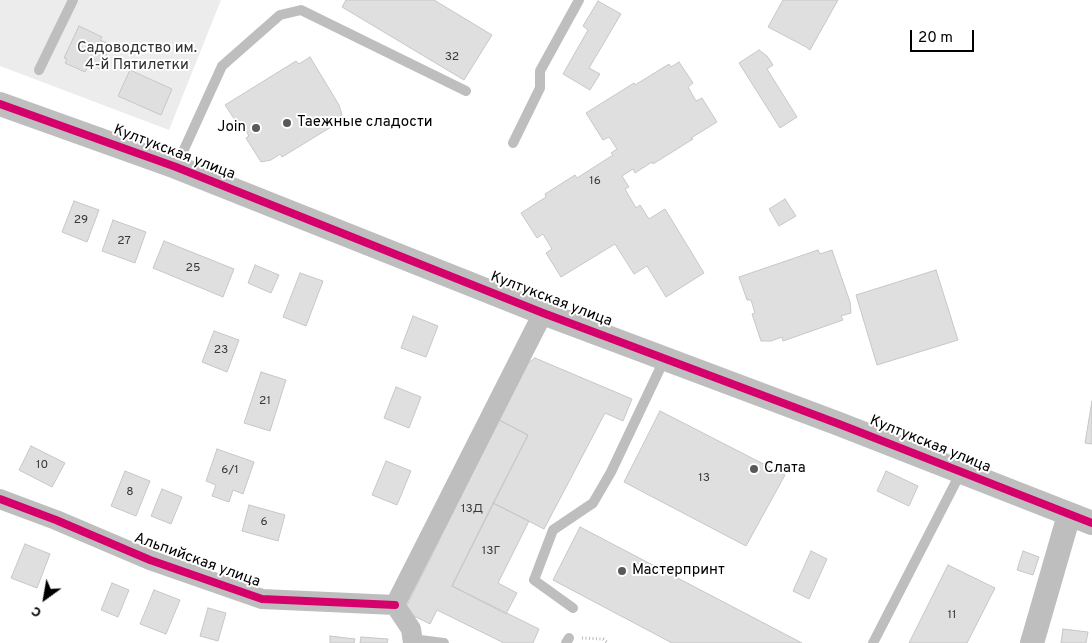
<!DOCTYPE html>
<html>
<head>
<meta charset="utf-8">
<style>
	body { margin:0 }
	#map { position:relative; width:1092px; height:643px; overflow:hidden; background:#fff; font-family:Overpass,sans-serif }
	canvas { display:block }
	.north { position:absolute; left:20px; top:573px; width:50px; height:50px; -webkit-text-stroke:4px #fff; paint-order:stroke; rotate:212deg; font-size:14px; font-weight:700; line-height:20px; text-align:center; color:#000 }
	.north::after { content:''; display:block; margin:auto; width:18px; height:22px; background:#000; clip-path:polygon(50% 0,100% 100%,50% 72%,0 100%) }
	.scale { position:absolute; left:910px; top:30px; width:64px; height:22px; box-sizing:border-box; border:2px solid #000; border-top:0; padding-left:6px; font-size:15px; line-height:18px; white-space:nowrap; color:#000; -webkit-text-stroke:4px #fff; paint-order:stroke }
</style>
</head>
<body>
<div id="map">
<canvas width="1092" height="643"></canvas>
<div class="north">С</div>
<div class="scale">20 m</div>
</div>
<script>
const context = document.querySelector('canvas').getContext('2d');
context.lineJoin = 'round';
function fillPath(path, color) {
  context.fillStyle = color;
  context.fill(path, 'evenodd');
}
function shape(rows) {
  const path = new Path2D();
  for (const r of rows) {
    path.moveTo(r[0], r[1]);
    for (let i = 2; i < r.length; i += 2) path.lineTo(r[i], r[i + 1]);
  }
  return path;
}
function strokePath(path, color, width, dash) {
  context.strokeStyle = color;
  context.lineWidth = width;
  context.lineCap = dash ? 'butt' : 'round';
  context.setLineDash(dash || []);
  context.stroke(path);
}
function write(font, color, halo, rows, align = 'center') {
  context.font = font + ' Overpass,sans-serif';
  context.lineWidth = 4;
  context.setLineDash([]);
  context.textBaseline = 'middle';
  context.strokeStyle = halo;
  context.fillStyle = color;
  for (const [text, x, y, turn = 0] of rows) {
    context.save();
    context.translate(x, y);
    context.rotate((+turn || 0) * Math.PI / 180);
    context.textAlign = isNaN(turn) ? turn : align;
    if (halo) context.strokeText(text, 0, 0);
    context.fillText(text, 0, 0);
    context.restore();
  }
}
fillPath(shape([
	[0,0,221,0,169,130,0,66]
]), '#ececec');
const building = shape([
	[346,0,434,0,492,35,464,80,342,7,346,0],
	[783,0,838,0,810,50,806,47,768,27,783,0],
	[598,1,621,14,589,68,600,74,590,90,563,74,588,30,583,26,598,1],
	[79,26,102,37,100,40,111,45,100,69,89,64,85,72,65,63,67,59,64,58,79,26],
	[759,50,767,56,773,65,767,69,797,117,780,128,739,63,759,50],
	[310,57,339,105,342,115,334,121,336,124,282,157,280,154,271,160,261,162,246,138,249,136,242,124,239,126,225,105,296,61,299,64,310,57],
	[679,62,693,83,688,87,696,101,702,98,717,122,691,138,693,139,653,164,652,162,635,173,633,169,622,176,629,187,625,189,636,208,640,205,649,219,665,209,704,273,666,297,647,266,634,274,615,244,561,277,546,253,552,249,543,234,537,238,521,213,546,197,545,194,575,175,577,178,613,155,611,153,617,149,609,137,603,140,586,113,634,83,635,85,669,64,671,67,679,62],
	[130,70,172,89,161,115,118,96,130,70],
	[785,199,796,216,779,226,769,209,785,199],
	[74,201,99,210,87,242,62,232,74,201],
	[113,220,146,232,135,263,102,251,113,220],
	[164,241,234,269,223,297,153,268,164,241],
	[818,250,820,254,832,250,850,302,851,313,841,316,843,320,783,341,782,337,771,341,761,341,752,314,755,313,751,300,747,300,739,277,818,250],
	[255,265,279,275,271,293,248,283,255,265],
	[936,270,958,340,877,365,856,295,936,270],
	[300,273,323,281,306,326,283,317,300,273],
	[413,316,438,326,426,357,401,348,413,316],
	[214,331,239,340,227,372,202,362,214,331],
	[535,358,632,399,623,421,605,413,544,529,493,503,528,435,499,420,524,366,535,358],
	[261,372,286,380,270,431,244,423,261,372],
	[396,387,421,397,409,428,384,418,396,387],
	[1092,401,1092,444,1085,443,1092,401],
	[660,411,785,475,746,546,624,482,660,411],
	[499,420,528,435,452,586,539,629,533,643,504,643,437,610,430,624,404,611,499,420],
	[31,446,65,463,52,487,19,470,31,446],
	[217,449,254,462,243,494,233,490,229,502,212,496,216,485,206,481,217,449],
	[386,461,411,471,397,505,372,495,386,461],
	[125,471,150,481,136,516,111,506,125,471],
	[886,471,918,486,909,506,877,491,886,471],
	[162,489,182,497,171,524,151,516,162,489],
	[493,503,529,521,498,583,517,593,506,614,452,586,493,503],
	[249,505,285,515,278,541,242,531,249,505],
	[580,527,802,643,672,643,553,580,580,527],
	[25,544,50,554,37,588,11,578,25,544],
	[811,551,827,559,809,599,793,591,811,551],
	[1023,551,1039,557,1033,575,1017,570,1023,551],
	[948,565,995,588,967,643,909,643,948,565],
	[112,583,129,590,118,617,101,610,112,583],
	[154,590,180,600,166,634,140,624,154,590],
	[208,608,226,613,218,641,200,636,208,608],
	[1063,629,1088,632,1086,643,1061,643,1063,629],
	[330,636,355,639,354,643,330,643,330,636],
	[361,637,388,639,387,643,360,643,361,637]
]);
fillPath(building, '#dfdfdf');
strokePath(building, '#c7c7c7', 1);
strokePath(shape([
	[582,638,603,639,608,643]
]), '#b9b9b9', 3, [1, 2.5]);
strokePath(shape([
	[39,70,73,0],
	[513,143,540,88,540,71,579,0],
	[176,167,222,66,280,15,301,10,466,91],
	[573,608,534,580,553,530,593,503,611,472,665,358],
	[412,639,444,643],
	[566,643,569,638],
	[873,643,961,472]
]), '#bebebe', 10);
strokePath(shape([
	[0,499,56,520,150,560,262,599,395,605],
	[413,643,411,629,395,605,543,313]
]), '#bebebe', 20);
strokePath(shape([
	[0,104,176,167,543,313,839,424,1092,523],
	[1032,643,1069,515]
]), '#bebebe', 24);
strokePath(shape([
	[0,104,176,167,543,313,839,424,1092,523],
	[0,499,56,520,150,560,262,599,395,605]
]), '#d6006c', 8);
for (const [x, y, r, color] of [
	[287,123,5,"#595959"],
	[256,128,5,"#595959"],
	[754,469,5,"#595959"],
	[622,571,5,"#595959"]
]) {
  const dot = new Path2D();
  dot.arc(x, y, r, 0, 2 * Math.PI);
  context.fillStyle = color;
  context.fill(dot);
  strokePath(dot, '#fff', 2);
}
write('12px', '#383838', null, [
	["32",452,58],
	["16",595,182],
	["29",81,221],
	["27",124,242],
	["25",193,269],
	["23",221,351],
	["21",265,402],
	["10",42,466],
	["6/1",230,471],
	["13",704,479],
	["8",130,493],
	["13Д",472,510],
	["6",264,523],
	["13Г",491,552],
	["11",952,616]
]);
write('15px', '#333', '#fff', [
	["Садоводство им.",137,49],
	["4-й Пятилетки",137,66]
]);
write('15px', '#000', '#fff', [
	["Таежные сладости",297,123],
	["Join",246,128,"right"],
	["Слата",764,469],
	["Мастерпринт",632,571]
], 'left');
write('15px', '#000', '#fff', [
	["Култукская улица",174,153,21],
	["Култукская улица",551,300,21],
	["Култукская улица",930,445,22],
	["Альпийская улица",197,561,20]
]);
</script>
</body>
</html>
